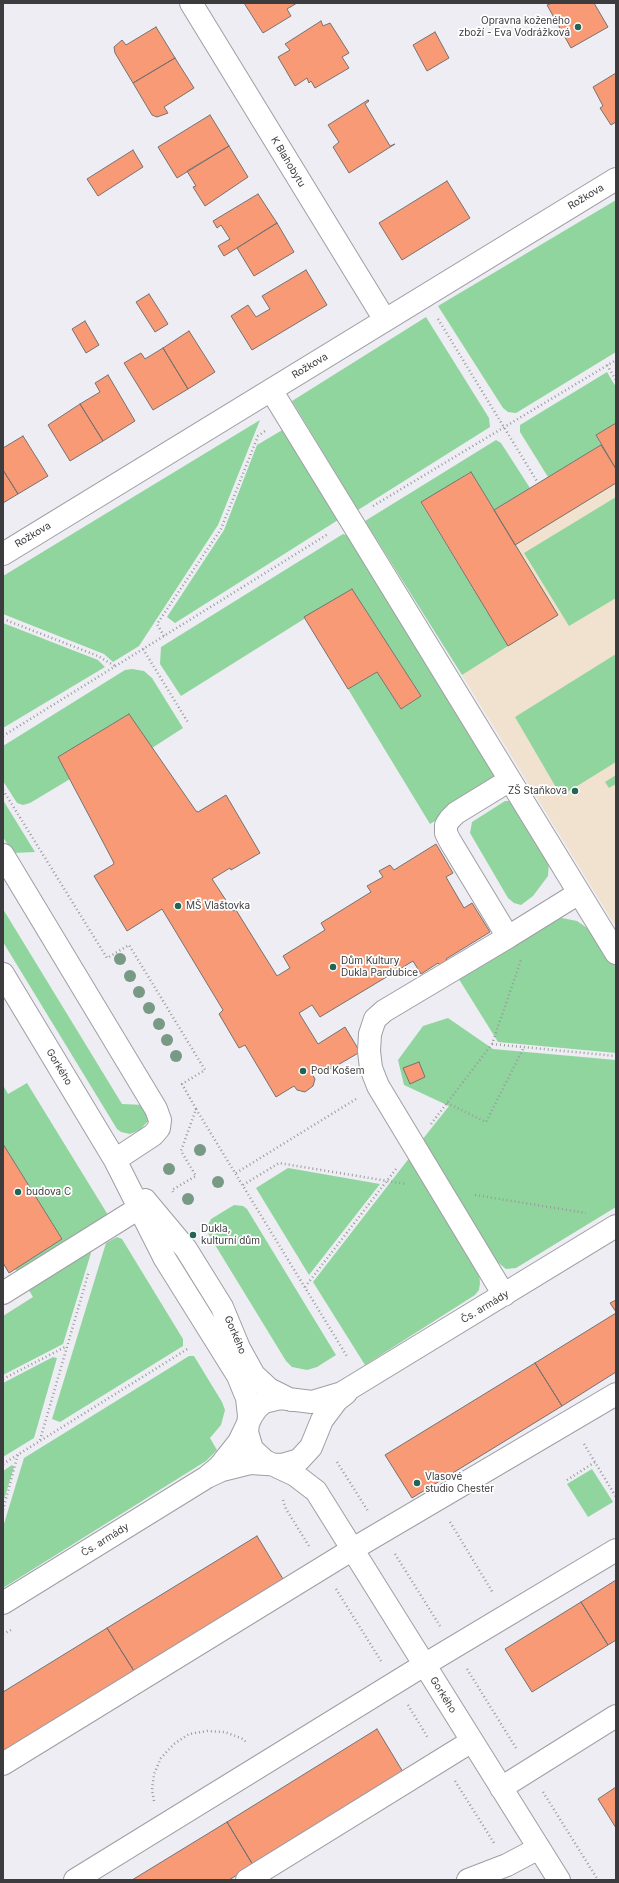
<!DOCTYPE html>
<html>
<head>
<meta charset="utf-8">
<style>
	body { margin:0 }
	#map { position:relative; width:619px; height:1883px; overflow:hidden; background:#ededf3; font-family:Inter,sans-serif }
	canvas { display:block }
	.frame { position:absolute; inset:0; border:4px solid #3c3c3e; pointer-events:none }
</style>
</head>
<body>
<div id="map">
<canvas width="619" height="1883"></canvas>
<div class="frame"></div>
</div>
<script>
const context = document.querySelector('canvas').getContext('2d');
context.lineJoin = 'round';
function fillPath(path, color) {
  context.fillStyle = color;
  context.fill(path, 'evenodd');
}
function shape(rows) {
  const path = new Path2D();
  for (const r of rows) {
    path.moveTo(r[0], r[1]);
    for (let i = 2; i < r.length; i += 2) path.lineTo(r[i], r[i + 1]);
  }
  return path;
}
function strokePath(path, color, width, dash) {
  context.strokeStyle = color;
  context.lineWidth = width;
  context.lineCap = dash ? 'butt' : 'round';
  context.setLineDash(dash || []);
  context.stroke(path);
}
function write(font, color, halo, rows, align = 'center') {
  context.font = font + ' Inter,sans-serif';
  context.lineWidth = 3.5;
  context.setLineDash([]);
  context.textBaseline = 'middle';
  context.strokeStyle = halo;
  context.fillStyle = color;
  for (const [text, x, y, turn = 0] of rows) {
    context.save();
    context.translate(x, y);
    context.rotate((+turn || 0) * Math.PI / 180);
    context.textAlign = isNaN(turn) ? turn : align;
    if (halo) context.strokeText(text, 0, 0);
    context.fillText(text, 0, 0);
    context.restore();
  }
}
fillPath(shape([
	[616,423,616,927,462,675,508,646,421,502,471,472,494,510,601,445,596,435]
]), '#f1e1cf');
fillPath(shape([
	[616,200,616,352,516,413,508,412,503,408,438,306],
	[426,317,489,418,490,427,358,510,292,401],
	[607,372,616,387,616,423,596,435,601,445,548,477,520,432,520,425],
	[260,420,218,525,139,646,113,662,104,654,3,614,3,576],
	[284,429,337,514,338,520,175,623,167,617,224,530,257,445],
	[496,440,501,443,530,488,494,510,470,472,421,503,508,646,462,675,365,521],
	[616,497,616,598,569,626,524,553],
	[343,534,352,537,497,772,487,790,430,824,348,689,377,672,401,709,421,696,352,589,181,696,160,664,161,647],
	[3,623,98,660,105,667,3,728],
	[616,654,616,762,561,796,515,717],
	[132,669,144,671,152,678,183,728,152,748,129,714,58,757,70,779,30,803,23,805,17,803,3,781,3,746,125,670],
	[616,775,616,784,609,788,605,782],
	[3,800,35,852,13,853,3,837],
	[505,801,509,801,513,803,549,862,548,876,533,896,521,905,514,903,508,898,470,833,472,822],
	[3,909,122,1104,145,1105,149,1120,140,1130,130,1134,121,1132,117,1129,3,942],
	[562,918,577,921,593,932,601,942,616,966,616,1053,498,1042,457,976,551,920],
	[448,1018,493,1049,616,1060,616,1207,516,1268,506,1269,495,1260,422,1140,449,1106,404,1085,398,1060,423,1026],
	[27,1083,108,1215,20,1276,15,1269,62,1239,3,1144,3,1085,8,1094],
	[410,1157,479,1272,480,1283,479,1290,475,1295,365,1365,313,1282],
	[288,1168,380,1184,309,1275,256,1188],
	[234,1205,243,1206,247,1209,336,1355,317,1367,307,1370,292,1367,286,1361,209,1235,206,1229,211,1219],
	[117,1237,122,1239,183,1339,183,1346,60,1422,52,1419,106,1243],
	[88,1249,91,1253,63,1344,3,1375,3,1316,33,1297,27,1287],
	[189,1356,194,1356,222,1402,225,1410,221,1425,210,1438,217,1450,206,1461,3,1588,3,1527,24,1458],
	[53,1357,57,1358,34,1438,3,1457,3,1383],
	[12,1465,14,1467,3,1503,3,1471],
	[592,1469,613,1502,588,1517,567,1484]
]), '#91d59e');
const building = shape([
	[244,3,297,3,287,9,291,16,263,33,244,3],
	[552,3,594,3,608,27,571,48,547,5,552,3],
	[321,21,323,26,330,23,349,53,342,57,349,68,315,88,311,81,309,83,307,78,295,86,278,57,290,50,285,44,321,21],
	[156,27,175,58,133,83,115,53,114,47,122,40,126,45,156,27],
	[435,32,449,58,427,71,413,45,435,32],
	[175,58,194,88,164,107,168,113,157,117,152,115,133,83,175,58],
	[616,73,616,122,611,125,600,108,603,106,593,87,616,73],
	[368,100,369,101,365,104,390,146,395,144,349,173,333,147,339,142,328,125,368,100],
	[210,115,229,146,177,178,158,147,210,115],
	[229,146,248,177,205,206,193,187,196,186,187,171,229,146],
	[133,150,143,167,98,196,87,179,133,150],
	[447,181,470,218,402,260,379,223,447,181],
	[258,194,277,223,224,256,218,246,230,239,221,225,217,228,213,221,258,194],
	[277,223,294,252,254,276,237,248,277,223],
	[306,270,327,305,252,350,231,316,248,305,256,317,270,309,262,296,306,270],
	[149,294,168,324,155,332,136,302,149,294],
	[85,321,99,345,86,353,72,329,85,321],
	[189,331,215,372,188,389,163,348,189,331],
	[163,348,188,389,153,410,124,363,141,353,145,359,163,348],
	[108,375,135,421,103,441,80,404,100,392,95,383,108,375],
	[80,404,103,441,70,461,48,425,80,404],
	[616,423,616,469,596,435,616,423],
	[23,436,48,476,18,494,3,470,3,448,23,436],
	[601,445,616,469,616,483,515,545,494,510,601,445],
	[3,470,18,494,3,503,3,470],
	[471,472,558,615,508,646,421,502,471,472],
	[352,589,421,696,401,709,377,672,348,689,304,617,352,589],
	[129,714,196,811,198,812,226,795,260,853,231,870,230,868,212,879,233,911,236,910,277,976,290,968,283,956,325,930,321,923,371,892,367,886,383,877,379,871,390,865,394,870,436,844,453,873,446,877,464,908,472,903,490,932,446,959,448,962,441,966,438,963,421,974,413,961,320,1017,312,1005,299,1013,318,1044,345,1027,360,1052,331,1069,328,1065,312,1074,315,1079,313,1086,305,1092,297,1090,294,1086,276,1097,245,1045,239,1048,219,1014,223,1010,162,909,127,931,94,876,114,864,113,861,58,757,129,714],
	[419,1062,425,1077,410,1084,403,1068,419,1062],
	[3,1144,62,1239,9,1273,3,1263,3,1144],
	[616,1300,616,1312,610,1303,616,1300],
	[616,1313,616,1372,562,1406,535,1363,616,1313],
	[535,1363,562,1406,412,1498,385,1455,535,1363],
	[257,1536,283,1579,134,1671,107,1628,257,1536],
	[616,1580,616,1640,608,1645,581,1602,616,1580],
	[581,1602,608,1645,532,1692,505,1649,581,1602],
	[107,1628,134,1671,3,1752,3,1692,107,1628],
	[377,1729,403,1772,253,1865,227,1822,377,1729],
	[616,1787,616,1828,598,1799,616,1787],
	[227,1822,253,1865,229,1880,132,1880,227,1822]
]);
fillPath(building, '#f89a76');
strokePath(building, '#77716f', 1);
const minor = shape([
	[191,3,385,320],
	[271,390,616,953],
	[3,554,616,179],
	[510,780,456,813,450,819,446,825,446,833,450,841,508,937,579,893],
	[3,855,156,1109,160,1120,159,1128,153,1135,115,1160],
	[3,974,115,1160,165,1259,238,1376,247,1398,249,1416,247,1432,252,1449,265,1461,295,1475,316,1491,559,1880],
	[145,1200,186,1249,222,1307,239,1348,254,1375,269,1389,291,1400],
	[3,1293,147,1203],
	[504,1295,378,1086,371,1068,369,1051,370,1034,375,1019,384,1011,508,937],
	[207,1477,219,1467,239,1442,252,1415,257,1408,264,1402,280,1398,312,1402,342,1393,616,1226],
	[3,1603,207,1477,222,1470,250,1463,282,1465,299,1460,311,1447,322,1420,337,1400,346,1393],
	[3,1764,353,1549,616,1394],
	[501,1788,616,1716],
	[75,1880,424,1665,616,1550],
	[247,1880,472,1741],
	[468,1880,507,1865,539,1848]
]);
strokePath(minor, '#9e9ea4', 24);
strokePath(shape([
	[438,319,538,483],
	[607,365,616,380],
	[373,506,616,360],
	[3,619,98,656,115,666],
	[164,636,157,624,221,529,258,436,265,431],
	[143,649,189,724],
	[3,736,328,534],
	[3,790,107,958,129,945,205,1070,182,1084,196,1109,181,1151,196,1176,172,1190,173,1192],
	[492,1044,616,1056],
	[447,1103,486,1122,524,1047],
	[196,1109,348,1358],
	[431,1124,492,1044,521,960],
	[236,1173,356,1099],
	[243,1185,279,1163,406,1184],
	[475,1195,586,1213],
	[305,1287,396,1169],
	[3,1379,67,1346],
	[40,1440,89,1271],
	[584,1444,616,1497],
	[337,1462,368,1511],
	[3,1464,189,1348],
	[567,1480,595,1462],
	[283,1500,286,1509,309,1546],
	[3,1510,18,1454],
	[450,1522,493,1593],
	[395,1554,440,1626],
	[336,1589,381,1661],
	[3,1634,11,1630],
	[467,1669,516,1748],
	[408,1705,428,1738],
	[455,1781,494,1843],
	[543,1792,598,1880],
	[154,1801,152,1790,154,1774,161,1758,174,1744,189,1734,207,1731,225,1732,243,1739,247,1743]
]), '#9a9a9e', 2.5, [1, 3]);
strokePath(minor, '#fff', 22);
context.fillStyle = '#789984';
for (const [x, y] of [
	[120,959],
	[130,976],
	[139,992],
	[149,1008],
	[159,1024],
	[167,1040],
	[176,1056],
	[200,1150],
	[169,1169],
	[218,1182],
	[188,1199]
]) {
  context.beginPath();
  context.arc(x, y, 6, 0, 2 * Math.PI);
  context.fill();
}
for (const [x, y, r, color] of [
	[578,27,4,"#236555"],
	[575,791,4,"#236555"],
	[178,906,4,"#236555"],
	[333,967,4,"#236555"],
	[303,1071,4,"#236555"],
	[18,1192,4,"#236555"],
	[193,1235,4,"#236555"],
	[417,1483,4,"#236555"]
]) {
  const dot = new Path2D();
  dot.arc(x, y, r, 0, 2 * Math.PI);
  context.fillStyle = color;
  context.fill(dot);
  strokePath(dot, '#fff', 1.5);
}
write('10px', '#3c3c3e', '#fff', [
	["Opravna koženého",570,21,"right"],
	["zboží - Eva Vodrážková",570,33,"right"],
	["ZŠ Staňkova",567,791,"right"],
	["MŠ Vlaštovka",186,906],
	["Dům Kultury",341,961],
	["Dukla Pardubice",341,973],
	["Pod Košem",311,1071],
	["budova C",26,1192],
	["Dukla,",201,1229],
	["kulturní dům",201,1241],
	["Vlasové",425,1477],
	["studio Chester",425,1489]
], 'left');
write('10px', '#3c3c3e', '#fff', [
	["K Blahobytu",288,162,59],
	["Rožkova",586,197,-31],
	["Rožkova",310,366,-31],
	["Rožkova",33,535,-31],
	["Gorkého",59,1067,59],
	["Čs. armády",485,1307,-31],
	["Gorkého",235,1335,67],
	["Čs. armády",105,1540,-32],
	["Gorkého",443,1695,58]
]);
</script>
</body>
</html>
